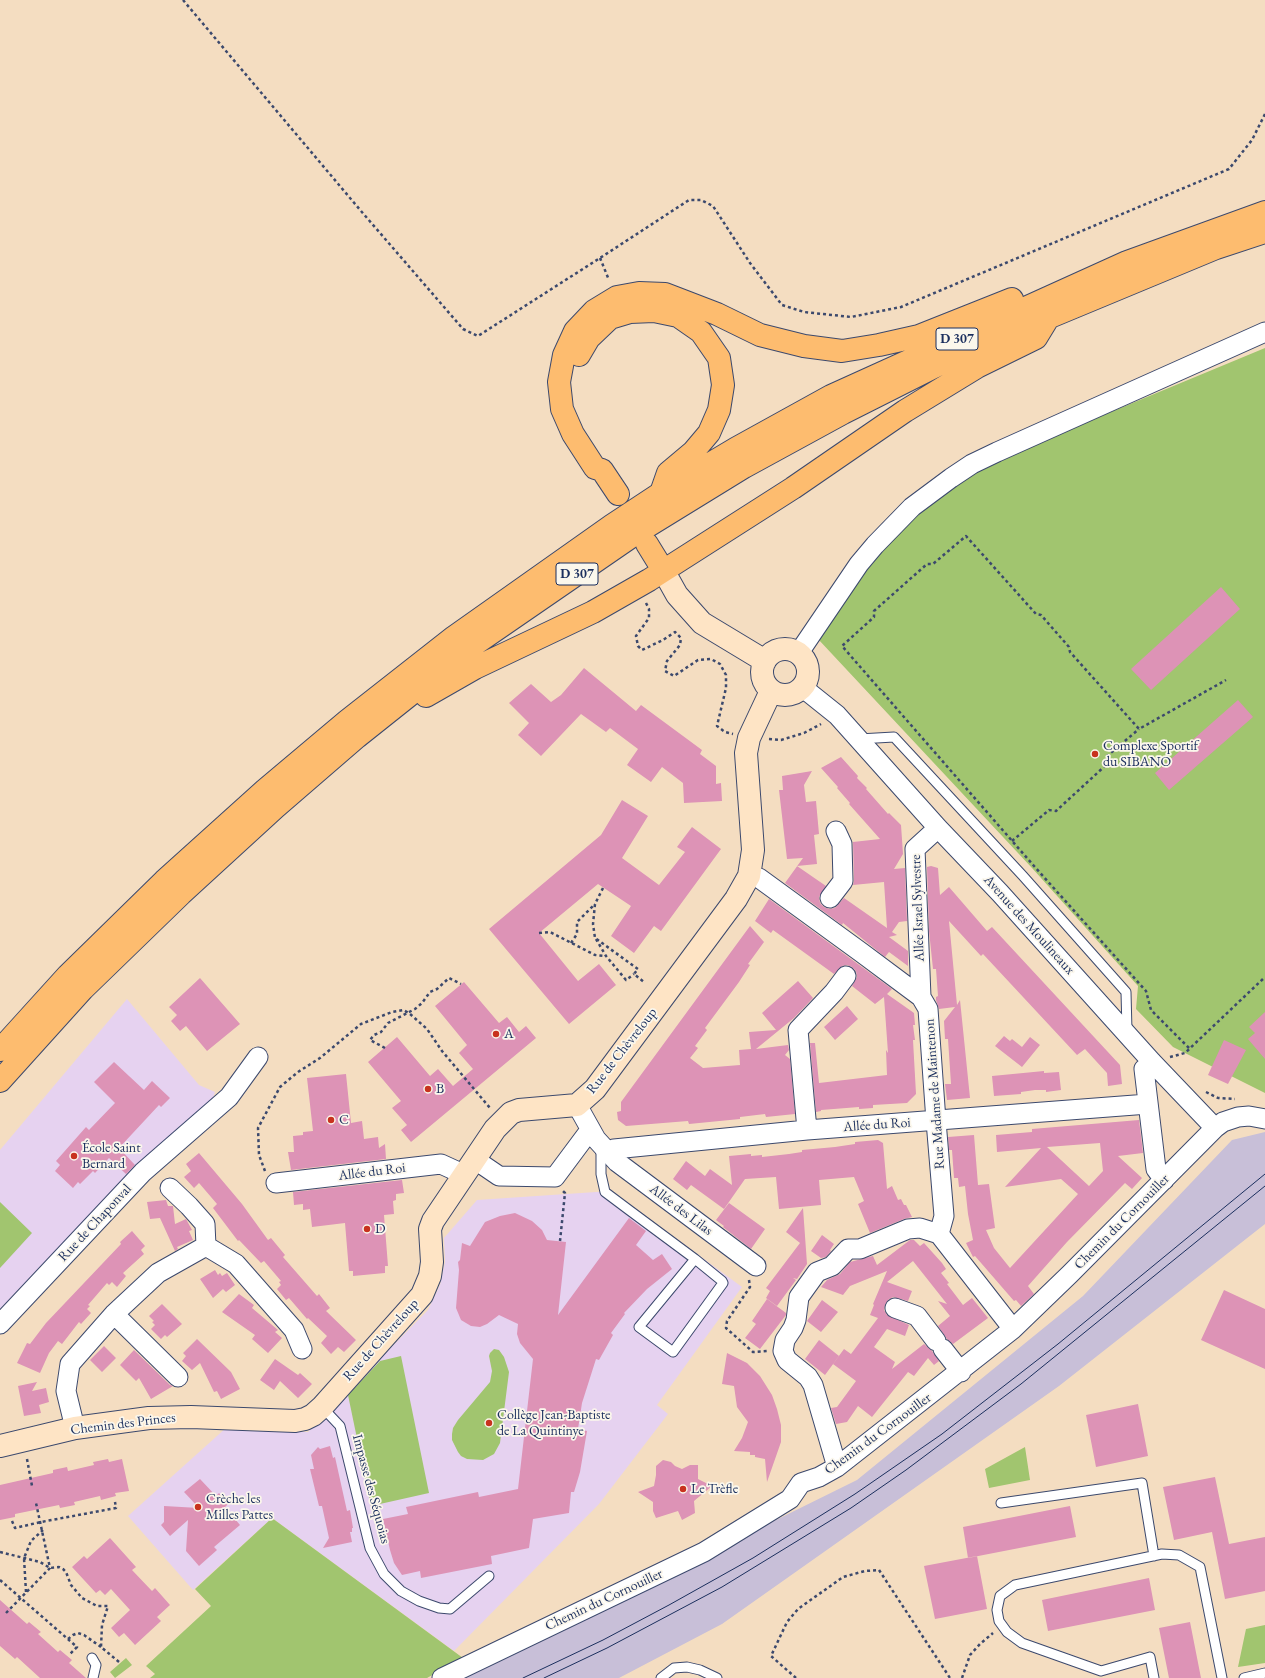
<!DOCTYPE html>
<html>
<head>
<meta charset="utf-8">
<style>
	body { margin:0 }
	canvas { display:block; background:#f4ddc1 }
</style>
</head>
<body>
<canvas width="1265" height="1678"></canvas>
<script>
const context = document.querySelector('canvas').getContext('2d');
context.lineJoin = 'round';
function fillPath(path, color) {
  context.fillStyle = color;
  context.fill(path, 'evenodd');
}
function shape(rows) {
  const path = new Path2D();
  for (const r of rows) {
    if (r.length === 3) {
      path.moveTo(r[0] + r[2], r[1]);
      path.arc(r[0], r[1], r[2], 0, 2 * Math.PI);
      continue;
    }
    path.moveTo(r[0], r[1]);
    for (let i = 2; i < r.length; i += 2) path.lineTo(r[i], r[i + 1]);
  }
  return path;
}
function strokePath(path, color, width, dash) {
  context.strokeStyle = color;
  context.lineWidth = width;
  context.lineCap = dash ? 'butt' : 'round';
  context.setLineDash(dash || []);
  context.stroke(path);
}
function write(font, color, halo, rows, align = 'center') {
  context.font = font + ' "EB Garamond",serif';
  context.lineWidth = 3.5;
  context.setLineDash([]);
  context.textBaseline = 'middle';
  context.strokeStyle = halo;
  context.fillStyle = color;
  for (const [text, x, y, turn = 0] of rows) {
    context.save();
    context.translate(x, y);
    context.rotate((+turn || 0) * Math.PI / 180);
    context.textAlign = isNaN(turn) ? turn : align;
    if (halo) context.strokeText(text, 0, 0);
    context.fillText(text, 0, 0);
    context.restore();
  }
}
fillPath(shape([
	[127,999,199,1085,215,1092,211,1104,141,1161,0,1309,0,1150],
	[611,1191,742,1287,657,1405,668,1414,599,1504,454,1651,272,1518,193,1590,128,1516,227,1427,308,1432,428,1310,440,1285,445,1262,444,1238,477,1200]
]), '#e6d2f0');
fillPath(shape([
	[1265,1132,1265,1224,1059,1386,722,1624,619,1678,456,1678,857,1480,1083,1296,1232,1140]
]), '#c8bfd8');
fillPath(shape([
	[1265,348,1265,1093,1173,1047,1136,1009,1138,986,1032,868,818,639,878,552,932,499,988,463],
	[0,1202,32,1233,0,1268],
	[494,1349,499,1350,504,1357,509,1372,500,1443,494,1454,483,1460,467,1459,461,1456,458,1452,452,1440,452,1434,453,1428,458,1420,490,1382,492,1371,489,1356,490,1353],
	[401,1356,429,1493,371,1506,348,1395,380,1361],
	[1025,1447,1030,1480,989,1488,985,1469],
	[272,1518,463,1658,427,1678,150,1678,155,1674,146,1666,211,1606,195,1589],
	[1265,1625,1265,1663,1238,1667,1246,1629],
	[126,1658,132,1665,115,1678,110,1672]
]), '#a1c56f');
fillPath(shape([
	[1221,587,1240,609,1151,690,1131,669],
	[584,668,636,711,641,705,702,750,700,754,716,766,716,784,721,783,722,801,684,803,683,783,662,767,651,782,627,765,638,749,610,728,606,732,581,714,541,756,518,735,529,723,509,703,531,684,551,702,561,695],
	[1238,700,1253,717,1169,790,1155,773],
	[841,757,858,776,857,778,867,788,866,789,888,814,889,813,901,825,903,854,894,869,905,868,907,921,899,922,892,932,897,935,889,937,908,951,908,966,889,952,885,957,843,923,842,925,785,883,803,858,787,859,779,790,783,790,782,776,812,771,804,785,806,802,816,801,819,834,814,835,817,864,797,866,826,886,819,897,820,903,824,907,829,909,835,908,844,898,887,928,884,882,853,885,854,881,853,842,880,839,849,804,850,803,837,788,838,787,821,768],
	[622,800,648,816,622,858,659,885,685,852,677,847,692,827,721,849,661,931,654,926,634,953,611,936,631,906,598,884,539,933,578,981,599,964,616,985,569,1024,489,929,601,835],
	[931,866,938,868,940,895,949,887,987,931,992,927,1120,1065,1122,1084,1108,1086,1107,1073,1085,1049,1077,1055,983,954,981,956,949,921,957,1005,960,1000,970,1098,947,1100,945,1084,951,1084,948,1039,945,1039,944,1021,955,1007,939,1009,936,1000,936,997,938,996,936,969,933,969,929,931,927,867],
	[769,899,892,989,887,994,914,1013,915,1025,913,1025,915,1040,913,1040,916,1094,907,1103,873,1105,873,1108,859,1109,859,1107,821,1110,821,1111,816,1112,810,1043,815,1043,819,1083,887,1075,886,1050,888,1053,884,997,875,1004,852,986,857,977,856,971,852,967,847,965,842,966,834,974,773,930,771,933,755,921],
	[750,926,764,942,748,964,750,965,739,982,705,1028,707,1030,695,1046,698,1048,690,1058,703,1068,740,1065,739,1050,751,1049,749,1032,776,1030,762,1013,798,981,813,998,794,1018,756,1049,788,1045,789,1050,785,1055,790,1059,795,1114,766,1117,765,1114,740,1117,740,1119,689,1124,688,1121,626,1126,618,1120,617,1112,621,1111,621,1102],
	[200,978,240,1024,207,1051,186,1026,180,1031,171,1021,177,1015,169,1007],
	[464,982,499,1023,507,1017,519,1032,526,1026,536,1038,411,1142,401,1130,407,1125,392,1108,401,1101,368,1062,397,1037,430,1076,438,1069,453,1086,473,1069,459,1053,467,1045,435,1006],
	[847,1006,858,1019,835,1040,824,1027],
	[1265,1012,1265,1059,1248,1039,1255,1033,1249,1027],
	[1004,1036,1010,1041,1012,1039,1022,1047,1030,1037,1040,1045,1022,1067,995,1046],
	[1224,1040,1246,1050,1228,1084,1208,1075],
	[114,1062,144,1090,152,1081,170,1098,161,1107,159,1105,119,1148,135,1165,126,1174,109,1158,95,1173,93,1171,80,1184,78,1182,73,1188,55,1171,60,1165,56,1161,86,1127,89,1130,115,1103,94,1082],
	[1044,1071,1044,1073,1059,1072,1061,1090,1046,1092,1046,1090,1035,1090,1021,1092,1021,1094,994,1096,992,1076],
	[346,1074,351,1123,362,1121,364,1139,378,1137,379,1148,385,1144,386,1159,291,1170,288,1152,294,1152,293,1136,303,1135,303,1132,313,1131,307,1078],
	[1139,1120,1143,1153,1118,1156,1142,1178,1132,1189,1125,1183,1067,1242,1028,1286,1034,1294,1021,1306,1016,1300,1014,1301,975,1256,973,1257,966,1243,973,1240,968,1214,965,1186,959,1187,958,1178,954,1178,952,1150,949,1150,948,1137,974,1135,978,1185,989,1184,995,1228,986,1230,994,1248,1010,1268,1078,1194,1061,1179,1005,1187,1041,1148,997,1152,996,1135,1032,1132,1032,1129],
	[1100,1143,1103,1171,1089,1186,1047,1147],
	[878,1140,883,1143,887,1189,892,1186,898,1200,901,1199,904,1205,906,1205,912,1217,904,1219,870,1233,858,1204,864,1201,854,1177,819,1180,821,1205,779,1209,776,1177,745,1179,724,1209,691,1185,687,1190,673,1179,686,1161,705,1176,710,1169,732,1185,729,1156,751,1154,751,1156,762,1155,762,1157,789,1154,802,1152,802,1150,835,1147,855,1144,855,1142],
	[199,1153,242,1204,268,1240,271,1238,285,1255,283,1257,317,1296,319,1294,330,1308,326,1311,356,1340,344,1352,338,1347,331,1354,321,1343,327,1336,308,1318,307,1319,289,1298,286,1300,277,1289,281,1285,279,1282,281,1281,264,1261,261,1263,239,1240,238,1241,213,1208,217,1204,199,1183,194,1188,184,1177,191,1171,186,1164],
	[402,1180,404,1193,396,1194,396,1200,393,1201,394,1214,384,1215,388,1266,385,1266,385,1273,353,1276,353,1271,349,1271,345,1223,312,1227,310,1209,303,1210,303,1204,294,1205,293,1192],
	[166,1200,168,1206,173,1206,175,1224,186,1219,192,1230,189,1231,193,1240,177,1247,178,1249,175,1251,160,1218,150,1219,147,1202],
	[729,1203,765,1229,751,1249,723,1227,724,1226,716,1220],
	[803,1208,807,1264,797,1279,793,1278,796,1280,777,1306,766,1298,770,1291,766,1288,800,1243,786,1232],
	[515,1213,532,1221,542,1230,547,1240,566,1242,558,1315,629,1218,646,1231,636,1245,653,1260,662,1254,672,1269,647,1289,624,1313,625,1314,611,1333,613,1335,599,1360,596,1359,582,1403,578,1429,587,1431,580,1472,574,1492,571,1492,569,1513,533,1519,529,1548,491,1556,492,1564,421,1578,420,1571,402,1575,394,1563,390,1550,383,1519,408,1514,406,1507,478,1492,479,1497,518,1489,533,1359,520,1343,517,1334,518,1324,499,1315,487,1324,480,1327,471,1326,461,1320,456,1308,459,1270,458,1262,460,1260,462,1243,470,1246,485,1222,500,1216],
	[132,1231,145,1246,141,1250,144,1254,123,1273,126,1276,117,1287,112,1282,109,1285,107,1283,88,1305,90,1306,87,1309,91,1313,81,1324,79,1322,62,1344,58,1341,49,1353,40,1373,17,1363,27,1343,30,1344,46,1323,121,1244,120,1242],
	[822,1235,834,1244,830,1250,831,1251,826,1257,821,1258,811,1251],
	[910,1240,914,1240,920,1246,924,1243,942,1263,946,1269,941,1273,949,1283,947,1284,963,1305,972,1298,988,1318,953,1344,947,1339,938,1326,950,1316,938,1301,947,1304,913,1261,887,1282,912,1291,908,1301,893,1297,888,1300,885,1305,884,1310,887,1315,909,1325,905,1336,887,1329,874,1347,895,1362,892,1369,924,1344,932,1351,939,1361,934,1365,928,1358,914,1376,908,1372,872,1417,858,1406,847,1422,836,1424,831,1408,837,1407,856,1381,833,1364,844,1349,851,1354,878,1318,870,1315,874,1305,873,1304,887,1271,850,1286,843,1295,821,1287,827,1280,840,1274,850,1262,873,1256,877,1265],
	[215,1270,218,1275,220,1273,222,1276,227,1273,235,1285,226,1292,223,1289,213,1298,200,1279],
	[1224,1290,1265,1309,1265,1369,1201,1340],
	[239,1294,254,1305,252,1308,278,1330,275,1332,282,1338,268,1353,252,1339,255,1335,222,1312],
	[767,1299,786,1313,786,1315,760,1349,745,1338,756,1324,752,1321],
	[822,1300,838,1312,821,1332,807,1321],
	[162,1304,182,1324,167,1337,165,1335,161,1339,151,1329,155,1325,152,1322,154,1321,149,1316],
	[197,1339,231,1372,240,1389,221,1399,217,1391,214,1392,200,1363,192,1370,182,1361,186,1356,183,1353],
	[819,1340,839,1356,825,1375,805,1359],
	[104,1346,116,1358,102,1372,90,1360],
	[134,1350,170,1385,173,1386,151,1399,139,1378,136,1381,120,1365],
	[727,1353,747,1363,760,1376,772,1395,777,1409,781,1425,781,1442,767,1482,765,1459,755,1457,755,1455,750,1455,750,1452,734,1451,742,1438,748,1422,737,1407,734,1386,722,1384],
	[275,1359,298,1375,300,1373,312,1384,298,1398,280,1381,274,1390,260,1380],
	[37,1382,32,1391,46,1388,49,1402,39,1405,41,1413,24,1416,18,1386],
	[1138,1404,1148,1456,1096,1467,1086,1415],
	[330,1446,333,1458,335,1457,347,1511,350,1510,353,1528,352,1528,352,1532,350,1532,352,1542,323,1548,329,1538,322,1506,319,1506,310,1469,314,1469,311,1455,318,1447,320,1449],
	[108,1459,109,1462,122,1459,129,1491,115,1493,116,1496,101,1500,100,1496,74,1502,75,1505,60,1508,59,1505,15,1514,15,1517,0,1520,0,1485,53,1473,53,1470,67,1467,68,1471,94,1465,93,1462],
	[663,1460,671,1462,675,1466,682,1469,690,1465,698,1465,698,1479,712,1486,694,1501,695,1513,682,1520,678,1511,656,1518,653,1511,653,1502,638,1492,654,1486,656,1475,656,1466],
	[1215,1477,1229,1544,1265,1537,1265,1591,1225,1599,1212,1532,1174,1540,1163,1487],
	[200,1479,216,1496,219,1493,228,1504,225,1507,240,1525,214,1547,217,1550,199,1566,186,1551,188,1520,170,1536,161,1525,164,1522,164,1506,199,1508,184,1492],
	[1070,1506,1076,1537,968,1558,963,1527],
	[110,1538,136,1567,132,1570,152,1591,155,1588,170,1605,157,1617,161,1621,135,1645,124,1633,119,1637,111,1628,130,1610,111,1589,105,1595,100,1590,96,1593,72,1567,84,1556,87,1559],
	[977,1556,987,1609,935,1619,924,1566],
	[1149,1578,1155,1610,1048,1631,1042,1600],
	[0,1600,27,1624,29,1622,41,1632,38,1634,58,1652,60,1650,72,1660,69,1663,86,1678,40,1678,17,1657,15,1659,0,1646],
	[1190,1622,1201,1678,1169,1678,1159,1628]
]), '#dd93b6');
const lane = shape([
	[859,739,894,737,1023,876,1126,992,1127,1031],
	[601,1147,601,1174,605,1192,629,1210,695,1259,722,1281,723,1283,673,1352,639,1327,695,1259],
	[322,1407,340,1426,370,1548,384,1574,401,1591,419,1601,439,1608,450,1609,489,1576],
	[1001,1503,1142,1483,1154,1556],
	[92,1658,96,1665,93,1678],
	[661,1678,674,1668,687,1667,700,1670,717,1678],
	[1154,1678,1150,1657,1101,1671,1022,1643,1007,1632,999,1621,997,1610,1000,1596,1015,1585,1162,1554,1179,1555,1200,1567,1222,1678],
	[1244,1678,1265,1673]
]);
const street = shape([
	[798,654,859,564,875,545,912,507,951,478,972,464,997,452,1265,332],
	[802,687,837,715,938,828,1000,893,1152,1062,1215,1128,1223,1122,1238,1117,1249,1116,1265,1119],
	[749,876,759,878,862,953,921,997,928,1009,936,1121,944,1216,939,1234,1013,1329],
	[830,898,843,881,842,844,836,831],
	[921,997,915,849,938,828],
	[1152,1062,1144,1069,1156,1169,1164,1180],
	[577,1105,596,1139,617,1162,756,1266],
	[807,1130,798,1030,834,992,846,976],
	[608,1152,614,1149,807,1130,1148,1104],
	[474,1159,499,1176,555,1177,590,1130],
	[276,1183,441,1164,465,1175],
	[170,1188,189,1206,205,1224,206,1246],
	[895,1308,917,1316,936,1341],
	[114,1314,178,1377],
	[0,1324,143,1172,229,1097,258,1057],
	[943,1349,961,1372],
	[75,1428,66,1391,70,1364,114,1314,158,1273,206,1246,236,1264,294,1330,302,1349],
	[837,1467,813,1385,808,1377,787,1360,783,1351,785,1340,793,1328,796,1320,799,1297,817,1272,832,1266,848,1249,860,1249,908,1229,920,1228,939,1234],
	[442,1678,704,1552,790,1499,801,1483,819,1477,837,1467,1013,1329,1070,1274,1215,1128]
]);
const secondary = shape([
	[663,570,677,595,702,623,765,661],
	[785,672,23],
	[0,1446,75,1428,149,1418,191,1417,295,1421,305,1419,313,1415,322,1407,422,1295,430,1276,432,1262,430,1229,433,1221,495,1129,511,1113,519,1110,577,1105,595,1089,736,899,749,876,753,850,746,753,749,738,771,691]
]);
const primary = shape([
	[579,355,589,338,610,318,630,312,654,311,678,316,701,332,719,358,723,385,719,410,709,433,693,452,668,473,661,493],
	[618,494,602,470,595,468,573,434,562,409,559,382,564,355,575,331,594,311,617,297,639,293,665,294,717,314,760,335,804,346,842,351,879,345,919,336,1012,299],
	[647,544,663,570],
	[426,696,475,668,593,612,649,580,793,488,905,411,977,367,1036,338,1047,320],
	[0,1050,68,975,164,881,265,790,347,721,454,637,611,526,661,493,735,449,831,396,1127,262,1265,212],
	[0,1081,83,989,181,894,276,807,357,737,465,651,635,534,744,467,843,413,956,356,1216,248,1265,232]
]);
strokePath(lane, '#3c496d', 11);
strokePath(street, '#3c496d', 21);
strokePath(secondary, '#3c496d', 24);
strokePath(primary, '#3c496d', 24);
strokePath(shape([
	[183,0,361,211,463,329,478,336,600,258,689,200,701,200,713,206,750,263,782,305,804,312,851,317,901,307,1229,169,1252,140,1265,114],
	[600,258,609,280],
	[646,603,649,609,649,618,636,636,638,646,642,650,663,640,675,632,681,638,680,645,667,661,665,671,674,676,698,660,711,659,720,664,726,675,726,688,717,726,725,732,733,734],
	[769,739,781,740,804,733,821,724],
	[1012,841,1049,810,1056,811,1106,765,1106,757,1139,729],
	[603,888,595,904,593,924,595,938,638,969,634,974,644,982],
	[539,933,550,932,595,955,606,956],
	[596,939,606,956,626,980,634,974],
	[571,943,577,934,577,922,595,904],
	[385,1048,370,1040,374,1035,381,1032,388,1023,415,1009,422,1003,430,992,437,989,449,978,461,984],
	[1189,1048,1151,1010,1146,991,1034,866,842,646,874,617,874,611,927,564,933,564,966,536,1036,614,1041,615,1069,647,1070,652,1139,729,1226,680],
	[1170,1057,1185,1053,1265,977],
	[1206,1092,1218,1098,1235,1099],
	[265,1171,259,1155,258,1128,280,1087,298,1072,320,1058,361,1024,392,1012,403,1010,409,1013,427,1029,442,1051,490,1108],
	[560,1241,565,1193,563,1191],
	[749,1280,750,1287,727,1321,726,1328,753,1352,767,1351],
	[27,1459,32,1486],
	[12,1521,15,1528,41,1522,116,1508,115,1502],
	[0,1552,40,1562,50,1568,59,1567,63,1569,66,1572,71,1585,82,1598,97,1606,108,1606,102,1625,101,1647,119,1662],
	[0,1580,77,1647,70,1654],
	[26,1592,24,1558,31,1541,43,1530],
	[6,1613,50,1568,36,1503],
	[68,1639,73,1635,78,1633,84,1635,101,1647],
	[796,1678,771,1656,787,1622,798,1609,843,1577,865,1571,879,1570,950,1678],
	[962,1678,970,1655,980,1644,993,1633]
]), '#3c496d', 2.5, [3, 3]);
strokePath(lane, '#fff', 9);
strokePath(street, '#fff', 19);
strokePath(secondary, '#fee4c5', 22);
strokePath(primary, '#fdbc6f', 22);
strokePath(shape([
	[523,1678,603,1640,669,1605,753,1558,855,1494,942,1434,1058,1344,1265,1174],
	[544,1678,607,1648,722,1587,851,1508,906,1470,1021,1384,1265,1186]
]), '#1b2f5e', 1);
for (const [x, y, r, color] of [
	[1095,754,4,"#c8321e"],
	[496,1034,4,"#c8321e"],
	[428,1089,4,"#c8321e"],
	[331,1120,4,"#c8321e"],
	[74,1156,4,"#c8321e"],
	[367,1229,4,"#c8321e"],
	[489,1423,4,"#c8321e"],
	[683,1489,4,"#c8321e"],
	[198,1507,4,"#c8321e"]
]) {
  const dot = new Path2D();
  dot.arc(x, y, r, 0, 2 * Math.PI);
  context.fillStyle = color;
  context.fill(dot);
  strokePath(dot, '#fbf7ec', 1.5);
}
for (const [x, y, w] of [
	[957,339,42],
	[577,574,42]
]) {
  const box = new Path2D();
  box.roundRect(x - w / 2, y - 11, w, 22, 3);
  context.fillStyle = '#fbf7ec';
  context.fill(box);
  strokePath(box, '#1b2f5e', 1);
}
write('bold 13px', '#1b2f5e', null, [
	["D 307",957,339],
	["D 307",577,574]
]);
write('14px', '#1b2f5e', '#fbf7ec', [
	["Complexe Sportif",1103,746],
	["du SIBANO",1103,762],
	["A",504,1034],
	["B",436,1089],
	["C",339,1120],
	["École Saint",82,1148],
	["Bernard",82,1164],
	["D",375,1229],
	["Collège Jean-Baptiste",497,1415],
	["de La Quintinye",497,1431],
	["Le Trèfle",691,1489],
	["Crèche les",206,1499],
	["Milles Pattes",206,1515]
], 'left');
write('14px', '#1b2f5e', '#fbf7ec', [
	["Allée Israel Sylvestre",918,908,-92],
	["Avenue des Moulineaux",1029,925,48],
	["Rue de Chèvreloup",622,1051,-52],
	["Rue Madame de Maintenon",935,1094,-94],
	["Allée du Roi",877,1125,-4],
	["Allée du Roi",372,1172,-7],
	["Allée des Lilas",681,1210,37],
	["Chemin du Cornouiller",1122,1222,-45],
	["Rue de Chaponval",95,1223,-47],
	["Rue de Chèvreloup",381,1340,-48],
	["Chemin des Princes",123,1424,-7],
	["Chemin du Cornouiller",878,1434,-36],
	["Impasse des Séquoias",371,1489,75],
	["Chemin du Cornouiller",604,1600,-25]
]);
</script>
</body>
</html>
